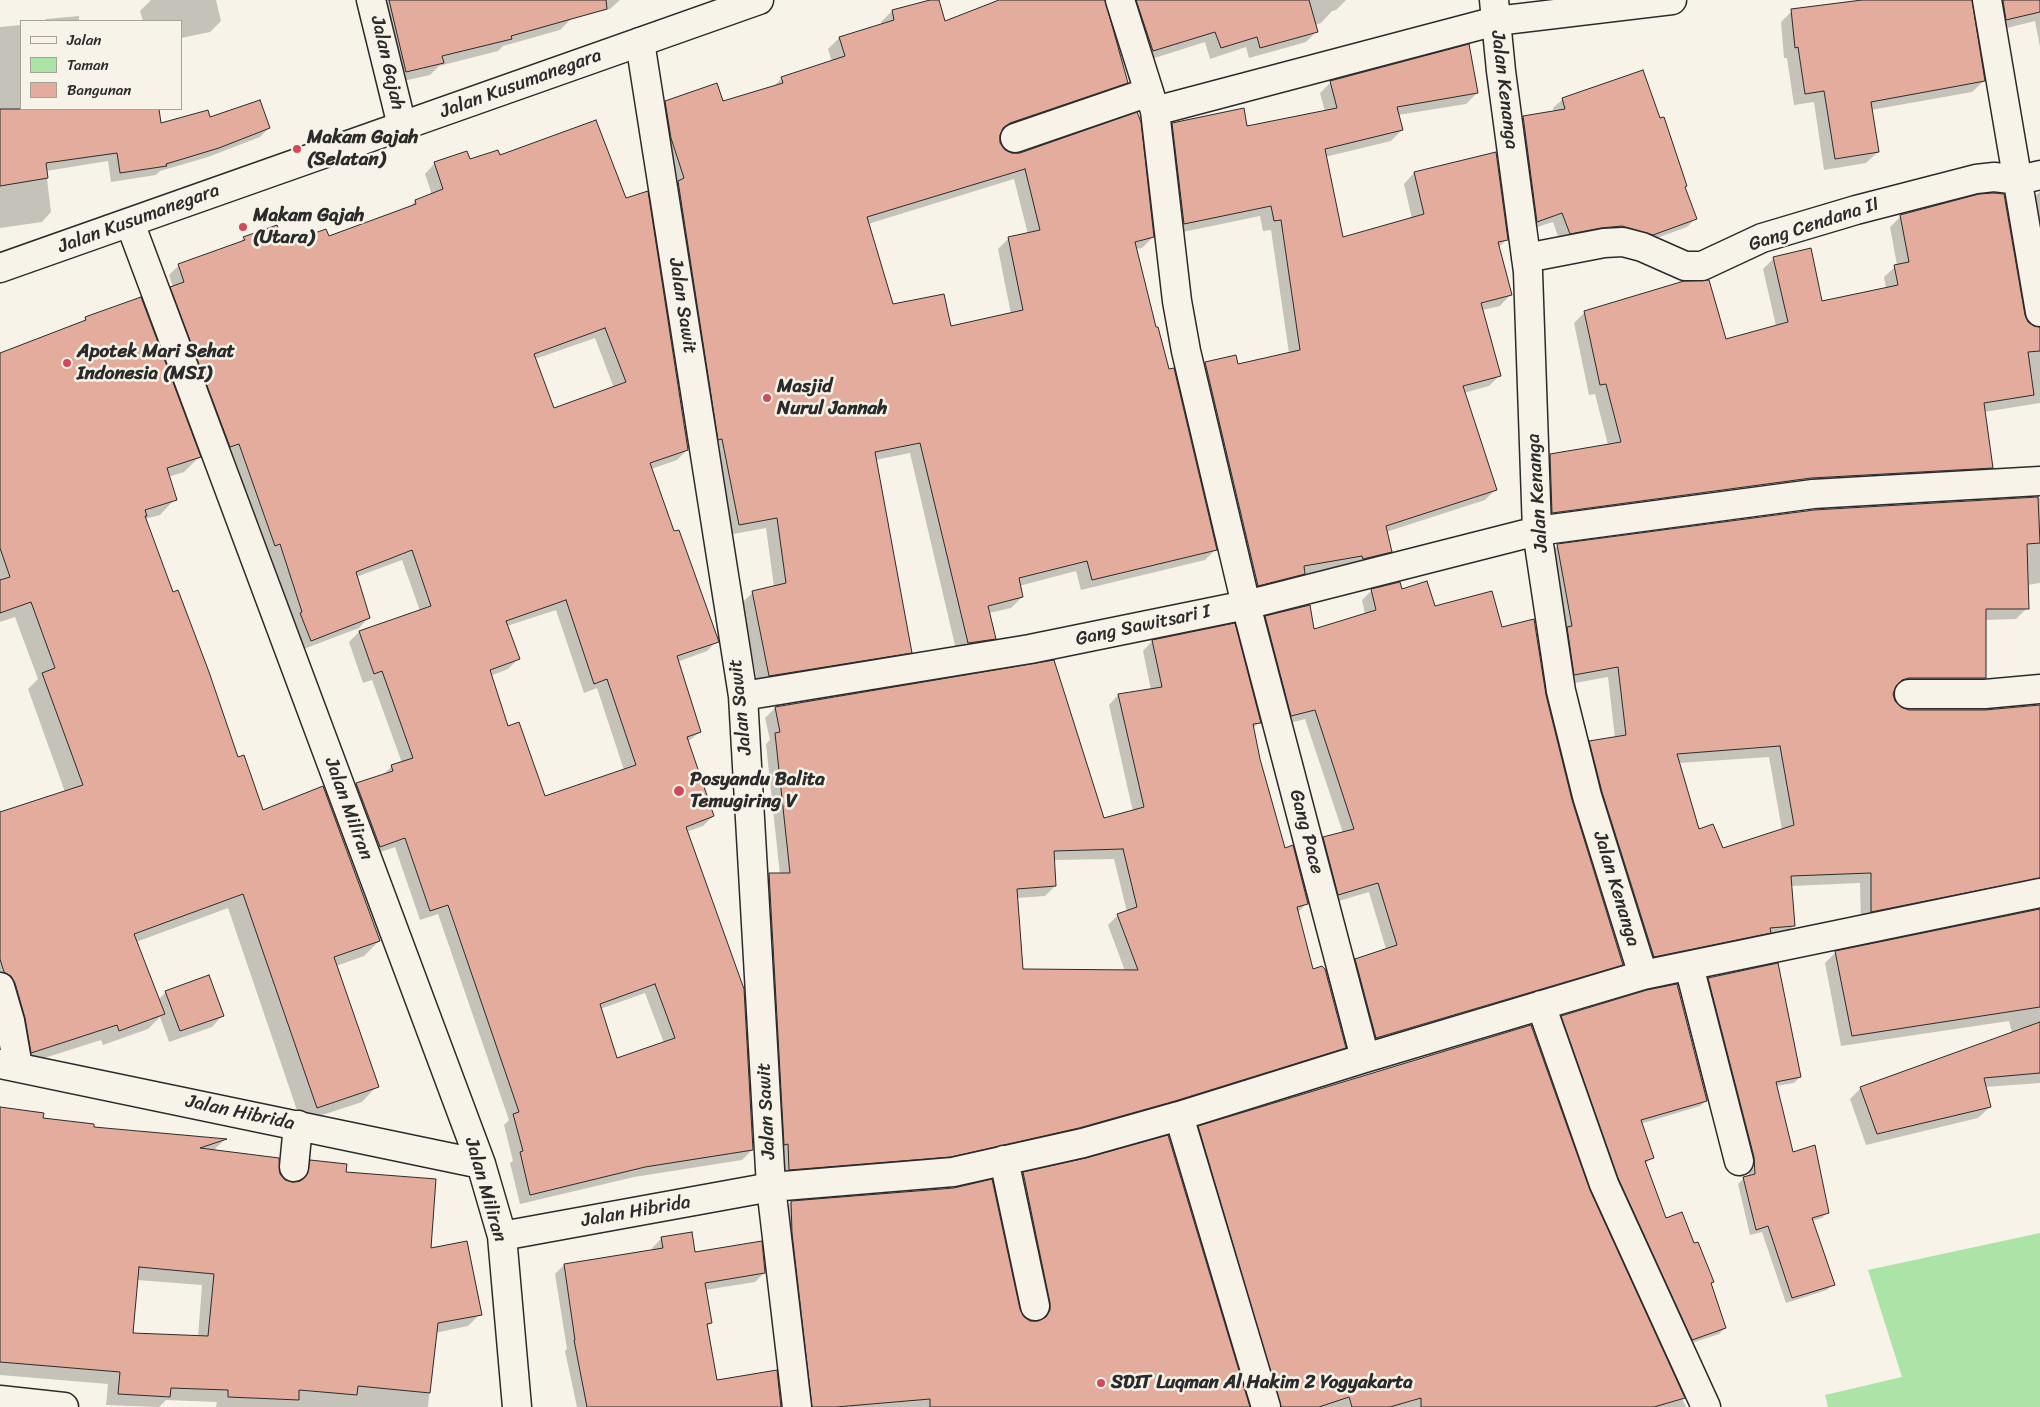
<!DOCTYPE html>
<html>
<head>
<meta charset="utf-8">
<style>
	body { margin:0 }
	#map { position:relative; width:2040px; height:1407px; overflow:hidden; background:#f7f3e8; font-family:Sriracha,sans-serif }
	canvas { display:block }
	.legend { position:absolute; left:20px; top:20px; width:162px; height:90px; box-sizing:border-box; background:#f7f3e8; border:1px solid #a5a39c; margin:0; padding:6px 9px; list-style:none; font-size:15px; color:#2b2b2b }
	.legend li { display:flex; align-items:center; gap:10px; height:25px }
	.legend b { width:25px; border:1px solid #a5a39c }
</style>
</head>
<body>
<div id="map">
<canvas width="2040" height="1407"></canvas>
<ul class="legend">
<li><b style="height:6px;background:#f7f3e8"></b>Jalan</li>
<li><b style="height:14px;background:#ace3a6"></b>Taman</li>
<li><b style="height:14px;background:#e4ac9c"></b>Bangunan</li>
</ul>
</div>
<script>
const context = document.querySelector('canvas').getContext('2d');
context.lineJoin = 'round';
function fillPath(path, color) {
  context.fillStyle = color;
  context.fill(path, 'evenodd');
}
function shape(rows) {
  const path = new Path2D();
  for (const r of rows) {
    path.moveTo(r[0], r[1]);
    for (let i = 2; i < r.length; i += 2) path.lineTo(r[i], r[i + 1]);
  }
  return path;
}
function strokePath(path, color, width, dash) {
  context.strokeStyle = color;
  context.lineWidth = width;
  context.lineCap = dash ? 'butt' : 'round';
  context.setLineDash(dash || []);
  context.stroke(path);
}
function write(font, color, halo, rows, align = 'center') {
  context.font = font + ' Sriracha,sans-serif';
  context.lineWidth = 5;
  context.setLineDash([]);
  context.textBaseline = 'middle';
  context.strokeStyle = halo;
  context.fillStyle = color;
  for (const [text, x, y, turn = 0] of rows) {
    context.save();
    context.translate(x, y);
    context.rotate((+turn || 0) * Math.PI / 180);
    context.textAlign = isNaN(turn) ? turn : align;
    if (halo) context.strokeText(text, 0, 0);
    context.fillText(text, 0, 0);
    context.restore();
  }
}
fillPath(shape([
	[2040,1233,2040,1407,1828,1407,1825,1395,1902,1377,1868,1270]
]), '#ace3a6');
fillPath(shape([
	[151,0,216,0,221,21,210,32,181,38,181,21,143,21,140,11],
	[374,0,620,0,610,9,571,19,560,30,503,46,498,51,439,66,430,75,394,83],
	[935,0,938,0,944,22,1002,0,1104,0,1126,83,1115,93,999,133,999,143,1004,151,1153,237,1142,248,1136,249,1155,329,1216,549,1205,560,1081,590,1076,571,1019,586,1022,597,1011,608,989,613,995,638,984,649,957,654,910,453,875,460,910,652,899,663,758,686,742,603,753,592,774,587,766,528,728,535,655,113,666,102,722,103,772,88,782,78,832,62,828,49,839,38,882,25,881,22,892,11],
	[1014,179,1028,234,1009,238,998,249,1011,314,950,327,892,306,868,224],
	[1120,0,1346,0,1336,10,1332,11,1321,23,1315,25,1317,31,1306,42,1249,58,1246,47,1210,59,1205,42,1142,62],
	[1859,0,1971,0,1984,81,1972,92,1871,110,1878,152,1866,163,1824,170,1814,102,1794,105,1787,58,1784,58,1781,22,1792,11,1859,2],
	[1987,0,2040,0,2040,47,2035,21,1995,31],
	[79,16,79,21,44,21,46,19],
	[21,25,21,109,158,109,160,125,209,118,269,128,260,137,208,157,160,171,156,175,111,182,108,161,46,171,51,212,42,222,0,228,0,27],
	[1331,82,1477,93,1466,104,1398,115,1402,130,1391,141,1325,157,1342,238,1412,219,1404,184,1414,173,1507,239,1498,248,1510,295,1500,306,1482,310,1499,376,1489,386,1464,393,1496,489,1485,500,1386,532,1391,551,1380,562,1302,575,1293,584,1247,596,1194,373,1205,363,1237,365,1289,353,1271,230,1263,231,1260,216,1173,234,1162,135,1173,124,1246,127,1325,112,1320,93],
	[1563,99,1684,188,1696,218,1687,227,1643,243,1560,242,1553,222,1528,230,1514,127,1523,117,1554,112,1553,108],
	[498,151,687,450,677,460,651,469,674,533,717,641,707,651,677,662,700,732,687,742,713,816,703,826,686,832,752,1150,742,1160,634,1177,520,1204,510,1163,513,1161,504,1125,509,1120,438,914,420,920,395,847,369,856,346,794,356,784,383,775,392,766,402,763,372,680,363,683,349,642,359,632,420,611,402,560,356,577,369,617,359,628,301,650,270,553,265,555,161,298,173,287,169,275,179,265,238,244,244,238,283,246,329,238,408,209,415,201,432,195,425,174,435,163,469,161],
	[595,338,614,388,553,410,535,359],
	[556,610,584,693,597,688,624,770,544,797,507,727,490,676,508,669,518,659,507,626],
	[645,993,664,1043,616,1059,600,1009],
	[2040,192,2040,254,2025,204],
	[1901,216,2023,315,2027,323,2040,336,2040,403,1984,412,1991,468,1980,479,1541,524,1539,466,1551,455,1608,445,1595,394,1589,395,1574,323,1585,312,1726,340,1776,326,1763,269,1774,258,1822,302,1886,288,1884,277,1897,265,1890,227],
	[86,318,199,457,184,472,168,477,175,499,160,515,145,519,237,759,262,811,379,941,364,956,336,966,377,1086,362,1102,301,1122,228,908,136,942,158,1000,166,992,223,1015,212,1027,169,1042,160,1017,148,1029,103,1045,101,1040,16,1067,0,998,0,809,1,813,65,792,28,689,38,679,15,617,0,622,0,354,79,325],
	[2040,498,2040,583,2027,585,2027,608,2016,619,1985,620,1985,678,1974,689,1897,689,1893,690,1892,695,1894,702,1900,708,1909,711,2040,719,2040,893,1861,922,1860,883,1791,886,1794,925,1783,936,1643,967,1579,753,1590,742,1615,738,1608,677,1564,685,1547,556,1558,545,1815,511],
	[1769,757,1782,830,1722,850,1698,830,1678,763],
	[1401,590,1434,607,1501,629,1545,695,1571,800,1622,964,1612,974,1366,1047,1346,970,1356,960,1386,949,1369,892,1329,904,1314,848,1324,838,1343,833,1305,719,1282,725,1256,627,1266,617,1313,630,1365,614,1362,600,1371,591],
	[1152,641,1259,722,1253,729,1259,759,1284,849,1307,903,1297,913,1312,971,1345,1047,1335,1057,1164,1110,940,1166,780,1179,759,884,769,874,780,875,766,744,770,740,765,718,775,708,1104,820,1133,812,1109,705,1118,695,1151,690,1143,651],
	[1114,859,1127,912,1118,915,1108,925,1125,971,1022,970,1016,898,1045,896,1055,886,1053,860],
	[2040,910,2040,1083,1985,1087,1990,1107,1978,1118,1866,1145,1850,1099,1861,1088,2012,1033,2009,1021,1841,1046,1825,963,1836,952],
	[1709,979,1800,1077,1794,1083,1776,1086,1792,1154,1828,1212,1822,1218,1812,1221,1833,1284,1827,1290,1786,1303,1762,1232,1750,1235,1738,1184,1744,1178,1749,1177,1749,1164,1703,985],
	[1562,1017,1706,1101,1700,1106,1640,1124,1652,1158,1645,1164,1665,1220,1710,1284,1725,1328,1719,1334,1686,1345,1613,1184,1556,1023],
	[0,1108,42,1120,93,1128,224,1140,213,1151,279,1174,285,1181,296,1183,298,1174,311,1161,345,1173,429,1249,480,1314,468,1326,435,1333,428,1407,216,1407,217,1402,166,1400,159,1407,106,1405,108,1384,0,1375],
	[137,1280,202,1285,198,1337,132,1334],
	[1199,1127,1589,1191,1686,1407,1271,1407,1190,1137],
	[1087,1159,1248,1407,803,1407,782,1211,791,1202,1019,1310,1022,1317,1029,1322,1041,1321,1042,1312,1014,1183,1023,1174],
	[661,1239,694,1253,764,1273,755,1282,705,1290,711,1322,706,1327,716,1382,780,1407,577,1407,565,1351,567,1349,555,1274,564,1265,653,1251,652,1248]
]), '#0003');
const building = shape([
	[389,0,606,0,607,9,511,36,512,39,442,56,444,63,406,72,389,0],
	[930,0,939,0,945,21,999,0,1105,0,1128,83,1010,123,1003,128,1000,135,1000,143,1005,150,1012,153,1020,153,1137,112,1141,122,1154,237,1135,242,1156,327,1158,327,1169,369,1174,368,1217,550,1092,580,1087,561,1019,578,1023,597,988,606,996,639,968,643,920,443,875,452,912,653,769,676,752,591,786,583,777,518,739,525,722,439,718,440,678,181,684,178,671,138,665,101,717,83,723,101,783,83,781,77,845,56,839,37,894,20,892,10,930,0],
	[1025,169,1040,230,1008,237,1023,310,951,326,944,294,893,304,867,217,1025,169],
	[1136,0,1309,0,1318,32,1260,48,1257,37,1221,48,1215,32,1153,51,1136,0],
	[1862,0,1972,0,1985,81,1871,102,1879,152,1835,159,1824,91,1805,94,1798,47,1795,48,1791,9,1862,0],
	[2003,0,2040,0,2040,12,2006,20,2003,0],
	[1469,44,1478,93,1397,107,1403,130,1325,149,1343,237,1424,214,1414,172,1496,152,1508,240,1498,242,1512,295,1481,303,1501,376,1463,386,1497,490,1386,526,1392,552,1363,559,1362,556,1304,566,1305,574,1258,586,1205,362,1236,355,1238,364,1300,350,1281,220,1274,221,1271,206,1184,224,1172,123,1244,108,1247,126,1337,108,1330,81,1469,44],
	[1643,70,1660,118,1664,117,1687,186,1685,187,1697,219,1653,235,1622,226,1601,228,1570,234,1562,213,1537,222,1523,116,1565,109,1562,98,1643,70],
	[260,100,270,128,219,148,166,164,167,166,120,173,117,153,46,163,48,178,0,186,0,109,159,109,161,123,208,110,210,117,260,100],
	[596,120,626,198,648,191,688,450,650,463,674,531,679,530,719,642,677,656,701,732,687,737,714,816,686,827,744,989,753,1150,645,1167,530,1195,520,1152,523,1151,513,1114,519,1112,448,905,430,911,405,838,380,847,356,783,393,771,391,765,413,758,382,671,374,674,359,631,431,606,412,550,356,572,370,618,311,641,300,613,302,612,280,544,275,546,239,444,230,447,170,287,184,282,178,264,245,240,243,237,277,225,284,244,326,229,329,236,416,204,415,200,443,189,434,162,467,151,470,159,498,150,500,155,596,120],
	[605,328,626,382,554,408,534,354,605,328],
	[566,600,594,684,607,679,636,765,545,796,519,722,508,726,490,670,520,659,506,621,566,600],
	[655,984,675,1038,617,1058,600,1004,655,984],
	[1994,193,2004,194,2025,315,2028,322,2034,326,2040,327,2040,351,2028,352,2034,395,1984,403,1993,468,1811,478,1552,513,1550,454,1621,442,1606,384,1600,385,1584,311,1684,281,1709,280,1726,339,1788,322,1773,257,1811,248,1822,301,1898,285,1894,265,1909,262,1900,215,1979,194,1994,193],
	[141,297,201,457,167,468,177,500,145,510,147,516,145,516,173,592,178,590,209,672,238,757,244,755,263,810,323,786,380,941,334,957,379,1087,317,1108,243,894,134,934,165,1014,119,1031,117,1025,31,1053,25,1018,15,983,11,976,4,972,0,959,0,812,83,785,42,673,55,668,31,602,0,613,0,580,10,577,0,548,0,353,86,320,85,317,141,297],
	[2038,497,2040,543,2027,544,2029,609,1986,609,1986,678,1909,678,1902,680,1896,686,1893,694,1895,701,1901,707,1909,710,1985,710,2040,705,2040,878,1871,912,1871,873,1791,876,1795,926,1770,928,1771,933,1654,957,1602,792,1589,741,1626,735,1618,667,1574,675,1567,627,1572,626,1557,544,1814,510,2038,497],
	[1780,746,1794,825,1723,848,1713,824,1699,829,1677,754,1780,746],
	[1427,581,1435,606,1492,591,1502,627,1534,619,1546,695,1572,800,1623,965,1376,1038,1355,959,1397,945,1378,883,1338,895,1323,837,1354,829,1315,710,1291,716,1265,616,1310,605,1314,629,1376,610,1371,589,1400,582,1402,589,1427,581],
	[1235,623,1261,723,1253,724,1260,759,1285,848,1293,845,1308,904,1297,907,1313,969,1322,966,1325,969,1346,1048,1175,1101,1079,1128,951,1157,789,1170,788,1144,784,1145,769,873,790,873,775,733,780,732,775,707,1054,660,1104,818,1144,807,1118,694,1162,687,1152,640,1235,623],
	[1123,849,1137,907,1117,914,1138,970,1023,969,1017,889,1056,886,1054,851,1123,849],
	[2040,909,2040,1007,1852,1036,1835,951,2040,909],
	[1778,963,1801,1077,1776,1082,1793,1152,1815,1145,1829,1213,1812,1218,1835,1285,1792,1298,1768,1226,1756,1230,1743,1177,1755,1174,1754,1157,1708,978,1778,963],
	[209,975,224,1016,180,1031,165,991,209,975],
	[1677,984,1707,1101,1641,1120,1654,1158,1645,1161,1666,1218,1682,1212,1694,1243,1698,1242,1714,1282,1711,1283,1726,1328,1692,1340,1618,1178,1561,1016,1647,990,1677,984],
	[2040,1022,2040,1073,1984,1078,1991,1107,1877,1134,1860,1087,2040,1022],
	[1531,1025,1590,1190,1685,1398,1654,1407,1421,1407,1421,1398,1390,1407,1352,1407,1349,1397,1319,1407,1281,1407,1198,1126,1531,1025],
	[0,1107,44,1113,43,1118,94,1124,94,1127,227,1139,200,1148,279,1158,280,1174,285,1180,292,1182,300,1181,306,1176,310,1160,347,1164,346,1172,436,1179,431,1248,467,1241,482,1315,438,1323,430,1393,358,1386,357,1395,299,1390,299,1400,228,1397,228,1390,171,1388,170,1397,118,1394,120,1372,0,1362,0,1107],
	[139,1267,214,1274,208,1336,133,1333,139,1267],
	[1168,1135,1250,1407,930,1407,930,1399,836,1407,812,1407,792,1233,791,1201,954,1188,992,1179,1020,1309,1024,1317,1030,1321,1038,1321,1046,1317,1050,1310,1050,1303,1023,1172,1086,1158,1168,1135],
	[692,1232,695,1252,762,1241,765,1273,705,1283,712,1323,707,1324,717,1380,777,1370,781,1407,587,1407,574,1340,575,1340,564,1264,663,1248,661,1237,692,1232]
]);
fillPath(building, '#e4ac9c');
strokePath(building, '#2b2b2b', 1);
const minor = shape([
	[371,0,402,126],
	[1120,0,1155,111,1177,301,1186,351,1246,605,1365,1058],
	[1494,0,1501,71,1528,272,1537,531,1561,691,1587,796,1643,975],
	[1987,0,2040,312],
	[640,42,743,696,771,1187,797,1407],
	[1155,111,1496,21,1672,0],
	[1015,138,1149,92],
	[130,223,481,1164,502,1236,517,1407],
	[1526,258,1604,243,1623,242,1642,247,1685,266,1702,266,1762,238,1856,210,1976,179,1994,177,2019,180,2040,175],
	[1909,694,1985,694,2040,689],
	[743,696,1030,649,1246,605,1537,531,1813,494,2040,481],
	[1689,966,1739,1161],
	[0,987,10,1021,18,1067],
	[1541,1005,1604,1184,1706,1407],
	[0,1064,481,1164],
	[1179,1116,1266,1407],
	[1004,1160,1035,1306],
	[294,1167,298,1125],
	[502,1236,771,1187,953,1172,1083,1143,1179,1116,1365,1058,1643,975,2040,893],
	[0,1400,64,1407]
]);
const major = shape([
	[0,268,759,0]
]);
strokePath(minor, '#2b2b2b', 31);
strokePath(major, '#2b2b2b', 31);
strokePath(minor, '#f7f3e8', 28);
strokePath(major, '#f7f3e8', 28);
for (const [x, y, r, color] of [
	[297,149,5,"#d1495b"],
	[243,227,5,"#d1495b"],
	[67,363,5,"#d1495b"],
	[767,398,5,"#d1495b"],
	[679,791,6,"#d1495b"],
	[1101,1383,5,"#d1495b"]
]) {
  const dot = new Path2D();
  dot.arc(x, y, r, 0, 2 * Math.PI);
  context.fillStyle = color;
  context.fill(dot);
  strokePath(dot, '#f7f3e8', 2);
}
write('19px', '#2b2b2b', '#f7f3e8', [
	["Jalan Gajah",387,63,77],
	["Jalan Kusumanegara",521,84,-20],
	["Jalan Kenanga",1504,90,83],
	["Jalan Kusumanegara",139,219,-20],
	["Gang Cendana II",1814,225,-18],
	["Jalan Sawit",682,306,81],
	["Jalan Kenanga",1538,493,-94],
	["Gang Sawitsari I",1143,626,-12],
	["Jalan Sawit",741,707,-96],
	["Jalan Miliran",348,809,70],
	["Gang Pace",1306,832,75],
	["Jalan Kenanga",1616,889,73],
	["Jalan Sawit",767,1111,-93],
	["Jalan Hibrida",240,1113,12],
	["Jalan Miliran",485,1190,74],
	["Jalan Hibrida",636,1212,-10]
]);
write('bold 19px', '#2b2b2b', '#f7f3e8', [
	["Makam Gajah",307,138],
	["(Selatan)",307,160],
	["Makam Gajah",253,216],
	["(Utara)",253,238],
	["Apotek Mari Sehat",77,352],
	["Indonesia (MSI)",77,374],
	["Masjid",777,387],
	["Nurul Jannah",777,409],
	["Posyandu Balita",690,780],
	["Temugiring V",690,802],
	["SDIT Luqman Al Hakim 2 Yogyakarta",1111,1383]
], 'left');
</script>
</body>
</html>
